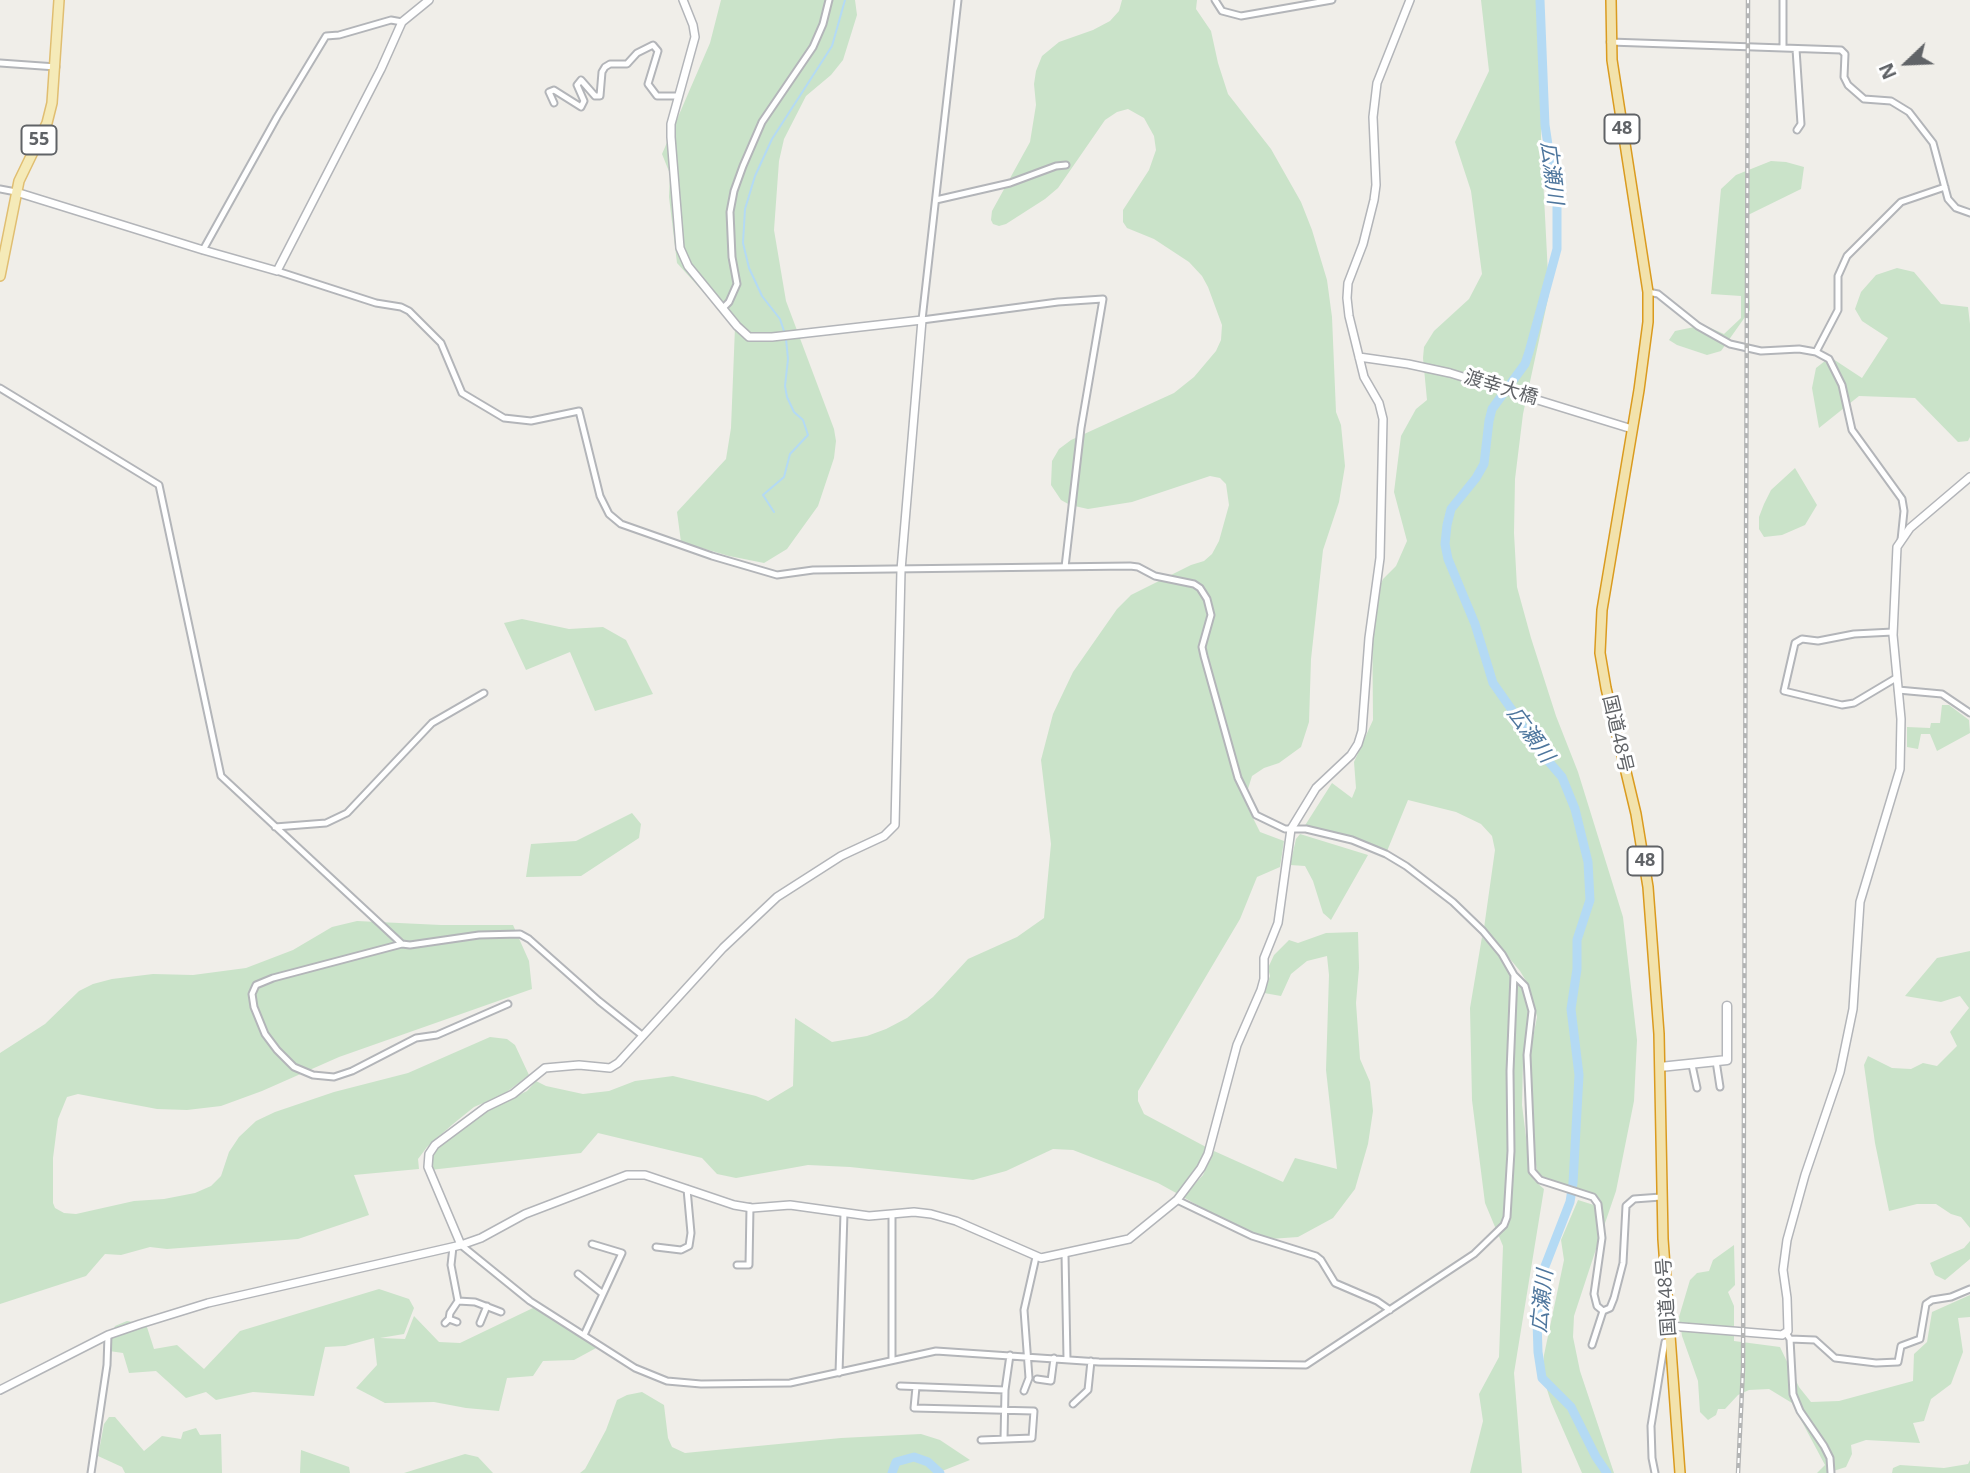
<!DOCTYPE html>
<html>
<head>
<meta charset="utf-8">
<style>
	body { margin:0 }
	#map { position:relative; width:1970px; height:1473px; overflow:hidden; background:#f0eee9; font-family:"Open Sans",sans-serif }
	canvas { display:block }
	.north { position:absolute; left:1872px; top:28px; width:70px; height:70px; -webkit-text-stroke:5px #fff; paint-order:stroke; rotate:247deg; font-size:19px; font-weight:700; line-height:28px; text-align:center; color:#606367 }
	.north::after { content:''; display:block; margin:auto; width:24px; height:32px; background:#606367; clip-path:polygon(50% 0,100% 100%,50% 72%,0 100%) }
</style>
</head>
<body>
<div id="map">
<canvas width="1970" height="1473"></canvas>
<div class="north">N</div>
</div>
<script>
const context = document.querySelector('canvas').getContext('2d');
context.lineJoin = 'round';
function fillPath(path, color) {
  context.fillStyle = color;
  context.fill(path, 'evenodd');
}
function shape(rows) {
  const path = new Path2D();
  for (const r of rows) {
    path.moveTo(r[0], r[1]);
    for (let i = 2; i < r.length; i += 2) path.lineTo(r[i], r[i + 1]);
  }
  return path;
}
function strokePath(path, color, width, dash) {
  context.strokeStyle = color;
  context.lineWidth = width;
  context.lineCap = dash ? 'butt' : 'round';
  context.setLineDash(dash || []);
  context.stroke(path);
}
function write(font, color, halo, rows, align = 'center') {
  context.font = font + ' "Open Sans","Noto Sans JP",sans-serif';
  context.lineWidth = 6;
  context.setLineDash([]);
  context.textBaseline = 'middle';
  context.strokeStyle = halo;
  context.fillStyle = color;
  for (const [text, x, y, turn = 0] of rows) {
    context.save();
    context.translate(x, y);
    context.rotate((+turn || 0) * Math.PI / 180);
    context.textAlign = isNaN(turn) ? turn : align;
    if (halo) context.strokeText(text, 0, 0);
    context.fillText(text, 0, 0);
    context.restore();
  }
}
fillPath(shape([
	[721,0,855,0,857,15,843,60,831,75,806,96,784,139,779,161,774,230,786,301,834,429,836,441,834,458,818,506,787,549,764,563,729,556,681,542,677,512,726,459,731,428,735,327,677,263,669,197,670,174,662,154,710,43],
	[1122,0,1197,0,1196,9,1211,31,1218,63,1228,94,1271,149,1301,202,1312,230,1327,280,1332,317,1336,412,1341,425,1345,466,1339,502,1323,550,1311,659,1309,722,1301,747,1279,763,1264,768,1252,776,1247,792,1247,806,1260,832,1284,841,1280,867,1257,877,1240,919,1138,1091,1138,1101,1144,1114,1206,1147,1198,1172,1178,1194,1158,1183,1073,1150,1053,1149,1006,1171,973,1180,850,1167,808,1165,736,1178,717,1174,702,1158,598,1133,581,1153,430,1170,431,1155,440,1143,484,1112,527,1091,536,1081,546,1086,583,1094,609,1091,635,1081,673,1076,756,1096,768,1101,793,1086,795,1018,832,1042,867,1036,886,1029,907,1018,933,997,968,959,1017,937,1044,918,1051,844,1041,760,1053,714,1073,672,1117,609,1131,595,1191,565,1204,561,1212,554,1219,541,1229,505,1226,484,1220,478,1210,476,1132,502,1088,509,1070,505,1061,500,1051,485,1052,461,1059,449,1071,440,1174,393,1194,377,1216,351,1221,340,1222,325,1208,287,1202,276,1189,262,1154,239,1127,228,1123,222,1123,210,1149,170,1156,150,1154,136,1144,118,1128,109,1117,112,1105,120,1058,188,1045,199,1006,224,999,226,993,224,991,220,992,211,1030,142,1036,105,1034,84,1036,71,1042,56,1059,42,1093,30,1110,21,1119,11],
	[1481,0,1544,0,1541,138,1549,294,1523,414,1515,479,1514,533,1517,587,1531,638,1556,716,1578,772,1623,917,1637,1040,1634,1101,1616,1191,1603,1229,1601,1204,1599,1200,1548,1186,1540,1180,1537,1171,1528,1116,1529,1057,1537,1017,1529,986,1520,971,1484,928,1495,850,1492,836,1481,824,1456,812,1408,800,1385,856,1331,832,1304,827,1332,783,1352,798,1356,788,1354,762,1373,720,1372,602,1383,579,1396,566,1407,541,1394,492,1401,436,1416,409,1427,400,1423,358,1424,347,1434,331,1469,299,1482,274,1471,191,1455,142,1489,71],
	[1771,161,1786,162,1804,167,1801,189,1746,216,1750,310,1721,351,1707,355,1677,345,1669,340,1675,331,1704,325,1724,334,1741,318,1741,296,1711,294,1721,189,1736,175],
	[1897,268,1914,272,1941,304,1968,307,1970,324,1970,437,1968,441,1958,442,1915,398,1859,396,1819,428,1812,388,1816,368,1830,357,1862,378,1888,338,1862,321,1855,309,1861,292,1876,275],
	[1795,468,1817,505,1805,525,1782,535,1764,537,1759,529,1759,517,1764,504,1771,490],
	[522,619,569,629,603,627,626,640,653,694,595,711,570,652,526,670,504,623],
	[1942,705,1949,705,1969,720,1970,733,1937,751,1930,734,1921,734,1918,749,1907,747,1907,727,1930,728,1931,723,1940,723],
	[632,813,641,824,639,838,581,876,526,877,531,844,576,841],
	[1300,834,1368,855,1331,920,1323,913,1313,881,1305,866,1290,865,1296,839],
	[357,921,441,925,513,925,529,961,532,989,339,1057,262,1091,221,1106,187,1110,157,1109,78,1094,67,1097,58,1119,53,1158,53,1203,55,1208,64,1213,76,1214,134,1201,164,1199,195,1193,211,1186,221,1176,229,1152,239,1137,256,1121,275,1112,334,1092,408,1073,490,1037,507,1039,515,1045,529,1075,504,1094,474,1107,453,1124,427,1147,418,1159,419,1169,354,1175,369,1215,298,1239,167,1249,150,1247,121,1255,105,1254,86,1276,0,1304,0,1053,45,1024,79,991,93,984,112,979,153,974,193,975,246,968,293,950,332,927],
	[1358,932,1359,968,1356,1003,1360,1059,1370,1082,1373,1111,1368,1144,1355,1189,1333,1218,1298,1237,1270,1239,1243,1231,1183,1197,1203,1175,1214,1151,1283,1182,1295,1158,1337,1169,1326,1070,1329,975,1327,956,1307,961,1291,974,1281,996,1264,993,1270,976,1268,968,1274,955,1289,940,1298,943,1326,933],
	[1482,937,1518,976,1528,996,1530,1026,1523,1062,1522,1105,1530,1169,1534,1180,1544,1189,1514,1373,1522,1473,1470,1473,1483,1421,1479,1394,1499,1357,1503,1246,1485,1203,1472,1100,1470,1008],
	[1970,951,1970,1228,1961,1217,1951,1214,1936,1204,1917,1204,1889,1211,1875,1143,1864,1065,1868,1056,1892,1068,1911,1069,1923,1063,1937,1066,1957,1046,1950,1032,1969,1008,1960,996,1941,1002,1905,996,1937,958],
	[1578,1200,1597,1206,1600,1237,1574,1316,1573,1337,1580,1371,1614,1473,1582,1473,1551,1402,1542,1374,1544,1355,1564,1260,1561,1240],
	[1970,1241,1970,1259,1945,1280,1935,1275,1930,1263,1964,1248],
	[1734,1245,1735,1285,1728,1292,1734,1306,1734,1341,1780,1347,1799,1387,1811,1402,1839,1401,1913,1381,1914,1354,1927,1342,1932,1312,1970,1295,1970,1317,1958,1318,1963,1352,1951,1384,1931,1399,1924,1421,1913,1423,1920,1443,1866,1440,1851,1445,1852,1454,1846,1467,1827,1473,1817,1473,1825,1465,1792,1403,1769,1389,1749,1390,1738,1395,1725,1409,1718,1409,1716,1415,1708,1420,1700,1412,1698,1381,1682,1336,1679,1317,1690,1280,1697,1273,1709,1271,1713,1260],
	[379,1289,409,1299,414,1308,404,1334,380,1338,405,1339,414,1316,439,1342,460,1343,535,1307,598,1347,574,1360,543,1361,533,1376,507,1378,499,1411,466,1408,434,1402,385,1403,356,1388,377,1365,374,1338,345,1346,325,1347,314,1396,253,1392,216,1400,206,1392,186,1398,156,1371,129,1373,123,1353,109,1351,110,1338,115,1326,127,1321,146,1324,154,1349,177,1345,204,1369,240,1331],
	[642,1392,664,1405,668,1438,672,1447,685,1453,841,1438,921,1434,940,1440,970,1460,937,1473,580,1473,585,1469,606,1430,617,1400,627,1395],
	[109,1417,115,1417,144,1451,162,1436,181,1439,183,1432,196,1428,200,1435,221,1434,222,1473,125,1473,122,1467,98,1456,104,1424],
	[301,1450,349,1467,350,1473,300,1473],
	[465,1454,478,1457,493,1473,404,1473],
	[1970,1460,1970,1473,1892,1473,1893,1468,1900,1465,1944,1468,1968,1464]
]), '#cae3c9');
strokePath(shape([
	[785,334,780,319,762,296,749,268,743,243,745,209,755,176,772,139,832,46,845,0],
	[774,512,763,495,784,477,790,454,808,435,803,420,794,412,787,397,785,386,788,359,786,339]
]), '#b4daf4', 2);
strokePath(shape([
	[1540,0,1545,125,1557,206,1557,249,1529,352,1525,364,1492,409,1489,421,1484,464,1476,478,1451,509,1447,525,1445,544,1448,559,1475,624,1493,683,1519,720,1531,741,1562,777,1575,809,1588,862,1590,900,1577,940,1577,969,1571,1009,1579,1075,1573,1183,1570,1202,1542,1274,1537,1320,1538,1352,1542,1378,1571,1407,1596,1457,1607,1473],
	[892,1473,896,1462,914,1457,928,1462,940,1473]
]), '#b4daf4', 9);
const minor = shape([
	[958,0,922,320,1058,302,1103,299,1081,428,1065,567],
	[1215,0,1222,11,1241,16,1332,0],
	[1610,42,1841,50,1845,54,1844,77,1848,85,1864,99,1891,101,1909,112,1933,143,1948,199,1956,208,1970,213],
	[1783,48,1783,0],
	[1796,49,1801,124,1797,130],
	[0,63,56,67],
	[554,103,549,92,554,90,581,107,584,101,577,85,581,80,595,96,600,96,602,72,605,67,610,64,627,64,637,53,653,45,658,51,648,84,657,96,678,96],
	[0,189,16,192],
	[936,200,1010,183,1056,166,1066,165],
	[203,250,277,117,326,36,339,35,391,20,402,22],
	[277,271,376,303,401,307,409,311,441,343,462,393,504,418,531,421,579,411,600,496,609,514,621,524,712,556,777,575,813,570,1130,566,1138,567,1155,576,1194,584,1200,588,1207,599,1211,615,1202,647,1204,656,1238,778,1256,815,1285,829,1306,829,1352,840,1386,854,1406,866,1453,902,1483,931,1502,954,1514,975,1525,986,1532,1011,1527,1055,1532,1171,1540,1180,1593,1197,1598,1204,1602,1238,1594,1294,1597,1306,1603,1311],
	[1648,292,1658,294,1698,326,1730,344,1761,351,1799,349,1816,352,1829,359,1842,385,1852,430,1902,499,1904,511,1901,540],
	[723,308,729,302,737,284,732,257,730,212,734,191,743,166,762,122,813,47,823,24,829,0],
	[1816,352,1838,310,1838,276,1847,256,1901,202,1945,187],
	[0,388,159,485,221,776,402,944],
	[1893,632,1854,634,1818,641,1802,639,1795,643,1784,691,1842,705,1854,703,1896,678],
	[1898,690,1942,694,1970,713],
	[275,827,326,823,347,813,432,723,484,693],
	[508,1004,437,1035,416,1038,352,1071,334,1077,313,1075,294,1067,277,1050,265,1034,254,1007,252,994,256,985,273,978,402,944,410,945,479,935,520,934,529,939,599,1001,643,1036],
	[1716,1061,1720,1087],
	[1692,1065,1697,1088],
	[1177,1200,1252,1236,1316,1256,1321,1260,1335,1283,1377,1301,1390,1310],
	[461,1245,530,1301,635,1368,667,1381,701,1384,790,1383,936,1351,1099,1362,1306,1365,1474,1254,1504,1225,1507,1217,1511,1151,1510,1071,1514,975],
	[656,1247,681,1250,689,1246,691,1233,687,1189],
	[1065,1254,1067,1359],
	[737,1265,749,1265,750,1207],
	[578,1274,603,1294],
	[458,1301,475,1302,501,1312],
	[449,1319,450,1313,458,1301,451,1265,453,1247],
	[445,1323,449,1319,457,1322],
	[480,1323,487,1306],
	[1786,1333,1790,1339,1815,1340,1835,1358,1876,1363,1898,1362,1901,1346,1920,1339,1926,1304,1932,1300,1951,1297,1970,1289],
	[584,1335,622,1253,592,1244],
	[1790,1339,1793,1394,1800,1411,1824,1446,1830,1458,1831,1473],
	[1592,1345,1603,1311,1610,1308,1614,1298,1623,1263,1626,1206,1634,1199,1661,1197],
	[892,1360,892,1214],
	[839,1373,844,1213],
	[1037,1379,1051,1381,1054,1358],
	[900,1386,1005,1390],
	[916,1387,914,1408,1034,1411,1032,1438,981,1440],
	[1024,1391,1029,1378,1024,1310,1036,1257],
	[1073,1404,1088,1390,1091,1361],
	[1004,1439,1005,1390,1010,1355],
	[91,1473,107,1365,108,1335],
	[1655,1473,1652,1458,1651,1426,1663,1353,1665,1342,1670,1342]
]);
const tertiary = shape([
	[16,192,203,250,277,271,381,69,402,22,429,0],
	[1359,357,1408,364,1450,373,1632,429],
	[461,1245,428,1167,429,1154,435,1145,486,1107,513,1094,545,1068,579,1065,610,1068,618,1063,723,948,777,897,841,856,884,836,895,825,901,570,922,320,772,337,749,337,737,326,688,266,680,248,671,137,671,124,695,37,693,25,683,0],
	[1670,1326,1782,1335,1788,1331,1787,1298,1783,1270,1787,1240,1805,1175,1840,1072,1853,1009,1860,902,1900,769,1901,719,1893,635,1897,547,1910,528,1970,477],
	[0,1390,108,1335,140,1324,208,1303,461,1245,481,1238,525,1214,627,1175,645,1175,734,1205,752,1208,790,1205,869,1216,914,1212,931,1214,956,1221,1041,1258,1129,1239,1177,1200,1201,1168,1208,1154,1237,1045,1261,990,1264,979,1264,958,1278,923,1291,829,1316,788,1351,755,1358,744,1362,731,1369,638,1380,558,1383,419,1379,403,1364,377,1349,316,1347,298,1348,283,1363,244,1374,200,1376,185,1373,117,1377,83,1410,0]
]);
const secondary = shape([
	[1660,1067,1727,1060,1727,1006]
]);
const primary = shape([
	[0,276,19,181,47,123,52,103,59,0]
]);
const trunk = shape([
	[1611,0,1612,60,1648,292,1648,322,1639,390,1602,610,1600,653,1606,688,1636,814,1648,887,1659,1034,1663,1239,1680,1473]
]);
strokePath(minor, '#b3b5b9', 9);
strokePath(tertiary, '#b3b5b9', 10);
strokePath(secondary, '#b5b7bb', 11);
strokePath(primary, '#e0be71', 12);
strokePath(trunk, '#da9b1f', 12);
strokePath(minor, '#fff', 5);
strokePath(tertiary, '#fff', 7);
strokePath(secondary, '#fff', 8);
strokePath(primary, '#f5eab8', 9);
strokePath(trunk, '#f2e2ac', 9);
const rail = shape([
	[1738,1473,1743,1369,1748,0]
]);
strokePath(rail, '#b4b5b5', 4.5);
strokePath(rail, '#fff', 2, [5]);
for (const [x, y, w] of [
	[1622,129,35],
	[39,140,35],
	[1645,861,35]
]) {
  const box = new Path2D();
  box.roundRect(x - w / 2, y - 14.5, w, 29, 5);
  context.fillStyle = '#fff';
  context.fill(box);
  strokePath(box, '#606367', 2);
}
write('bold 18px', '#606367', null, [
	["48",1622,129],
	["55",39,140],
	["48",1645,861]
]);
write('19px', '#606367', '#fff', [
	["渡幸大橋",1501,388,17],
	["国道48号",1617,734,77],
	["国道48号",1667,1297,-94]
]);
write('italic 21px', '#4e769d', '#fff', [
	["広瀬川",1551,173,83],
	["広瀬川",1530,735,54],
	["広瀬川",1543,1301,-84]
]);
</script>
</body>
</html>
